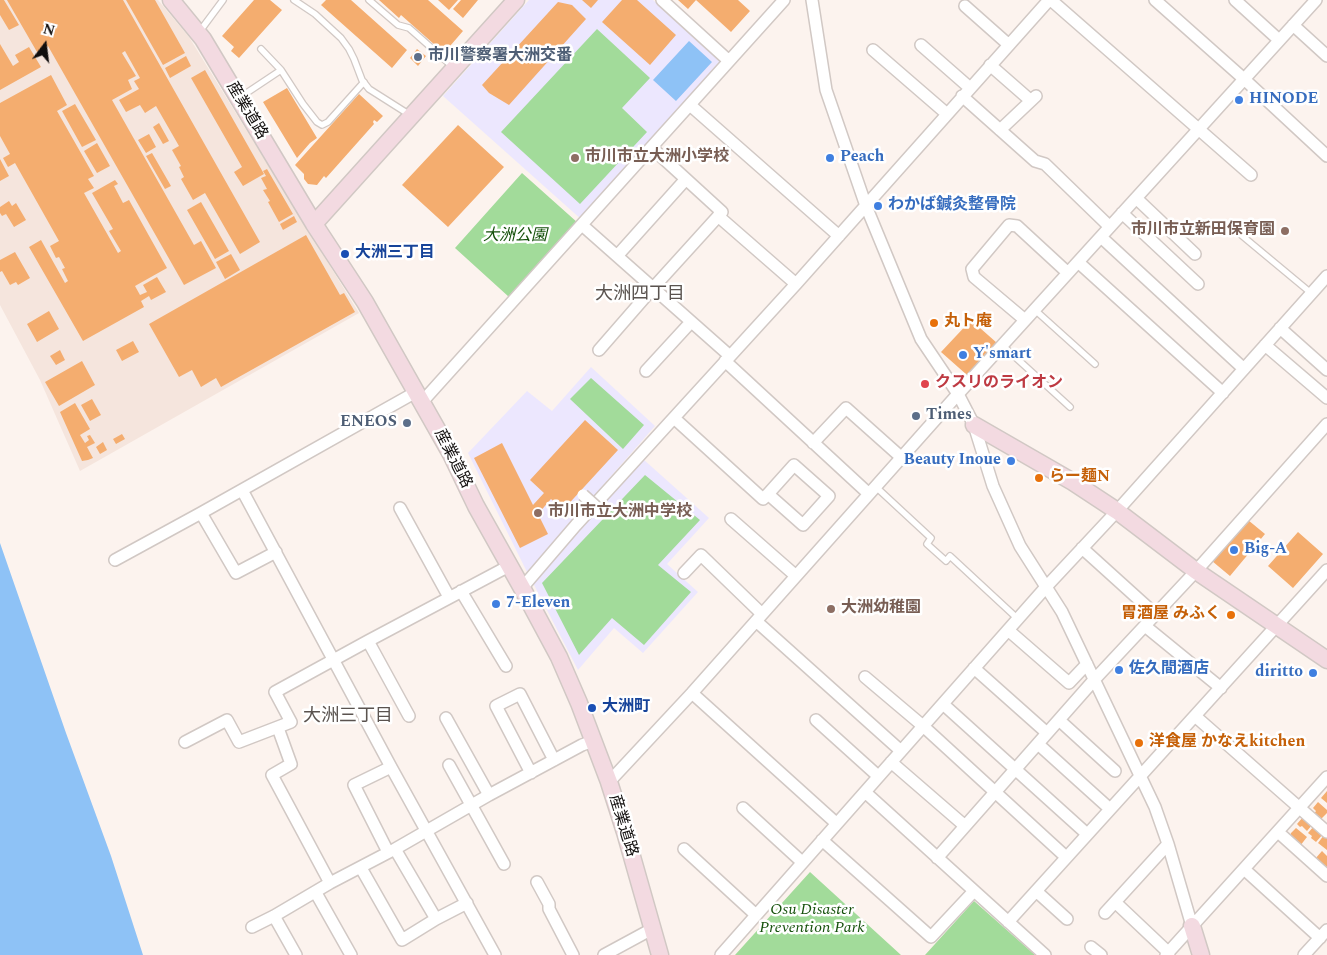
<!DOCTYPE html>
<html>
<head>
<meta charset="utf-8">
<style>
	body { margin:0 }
	#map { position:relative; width:1327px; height:955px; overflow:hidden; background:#fcf3ee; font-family:Spectral,serif }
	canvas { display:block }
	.north { position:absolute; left:20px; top:20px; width:50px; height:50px; -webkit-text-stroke:4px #fff; paint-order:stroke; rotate:15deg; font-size:14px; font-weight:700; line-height:20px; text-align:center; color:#110e0d }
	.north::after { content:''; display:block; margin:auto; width:18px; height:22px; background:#110e0d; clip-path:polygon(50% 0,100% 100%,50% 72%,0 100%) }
</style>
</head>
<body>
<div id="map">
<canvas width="1327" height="955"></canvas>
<div class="north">N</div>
</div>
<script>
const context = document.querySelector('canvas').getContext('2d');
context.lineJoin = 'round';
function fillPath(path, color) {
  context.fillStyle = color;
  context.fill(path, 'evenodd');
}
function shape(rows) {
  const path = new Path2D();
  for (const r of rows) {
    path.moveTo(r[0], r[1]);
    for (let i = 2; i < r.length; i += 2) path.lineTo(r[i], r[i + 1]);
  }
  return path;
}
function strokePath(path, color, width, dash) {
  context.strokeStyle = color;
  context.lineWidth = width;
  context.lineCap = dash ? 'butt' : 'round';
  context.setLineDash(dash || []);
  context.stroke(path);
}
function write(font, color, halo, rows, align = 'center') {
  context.font = font + ' Spectral,"Noto Sans JP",serif';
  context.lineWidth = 5;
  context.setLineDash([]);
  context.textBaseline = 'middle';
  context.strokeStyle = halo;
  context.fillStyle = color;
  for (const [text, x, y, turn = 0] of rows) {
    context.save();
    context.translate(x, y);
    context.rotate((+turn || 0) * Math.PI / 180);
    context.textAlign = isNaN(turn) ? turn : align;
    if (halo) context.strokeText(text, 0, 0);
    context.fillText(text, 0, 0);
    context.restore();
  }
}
fillPath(shape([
	[0,0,158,0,189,37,359,313,80,471,40,380,0,305]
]), '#f5e5dd');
fillPath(shape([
	[529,0,653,0,723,63,582,220,443,96],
	[591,367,655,426,527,572,468,453,527,391,552,411],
	[643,459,709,518,667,564,698,592,643,653,614,628,578,670,533,583]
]), '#ece7fe');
fillPath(shape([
	[597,29,650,78,622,108,647,132,580,204,501,132],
	[522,173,578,223,509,297,455,248],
	[591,378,644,425,623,449,570,399],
	[645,475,700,520,658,565,691,592,644,645,612,618,579,655,542,583],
	[810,872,901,955,735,955],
	[974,901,1035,955,925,955]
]), '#a2db9a');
fillPath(shape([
	[689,41,712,62,676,101,653,80],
	[0,543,66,733,111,856,143,955,0,955]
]), '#8ec2f6');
fillPath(shape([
	[0,0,4,0,19,25,9,30,0,15],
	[7,0,123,0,260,242,240,254,205,193,193,200,181,179,184,177,179,167,181,166,172,150,179,146,156,106,145,113,140,105,126,112,119,100,139,89,134,81,140,78,125,51,122,53,136,76,128,80,132,89,112,100,194,245,201,241,216,268,184,285,48,46,37,52],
	[126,0,155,0,185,53,163,65],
	[254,0,270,0,282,10,239,58,231,51,234,47,222,36],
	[326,0,351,0,407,50,392,68,321,5],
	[379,0,428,0,463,31,444,53,401,15,399,18],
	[438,0,458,0,449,10],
	[461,0,478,0,463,18,453,9],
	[582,0,598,0,591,8],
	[622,0,637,0,676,35,650,65,602,22],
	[678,0,696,0,688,9],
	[696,0,738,0,750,11,731,32],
	[558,2,572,5,586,19,509,105,489,93,482,85],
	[0,44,13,66,19,62,15,55,29,47,41,67,0,90],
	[417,49,426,56,418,66,410,58],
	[186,56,191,66,170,78,165,68],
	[205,70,264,174,243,186,234,172,242,167,191,78],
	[51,75,67,105,57,111,94,176,88,179,94,188,84,193,118,253,121,251,109,231,113,229,92,193,115,180,118,184,114,186,123,203,129,200,167,268,135,286,140,295,147,292,143,285,157,277,166,292,151,300,149,296,141,301,144,307,83,341,29,247,41,240,65,283,68,281,62,269,65,268,59,257,56,258,50,246,59,241,15,163,8,167,3,158,10,154,0,136,0,103],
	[287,88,317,138,310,143,297,158,263,102],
	[359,94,383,116,377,122,374,120,373,122,374,124,326,178,324,176,317,185,308,184,304,179,304,174,295,165],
	[75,104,96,140,82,147,62,111],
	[159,123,169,141,163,144,153,127],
	[458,125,504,167,448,227,402,185],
	[149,134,156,147,146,153,138,140],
	[97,143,110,166,97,173,84,151],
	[152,153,171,186,165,189,146,156],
	[0,159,9,176,0,181],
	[267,169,293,214,279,222,268,202,270,201,263,190,267,189,261,178,266,176,263,171],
	[9,201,12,206,16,203,26,220,14,227,6,214,2,216,0,213,0,207],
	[201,202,229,251,215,259,187,210],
	[294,216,297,222,283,230,280,224],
	[306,235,340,295,344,293,355,312,221,387,216,378,201,387,192,370,179,377,149,324],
	[15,252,30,278,18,285,16,282,10,285,2,271,0,272,0,260],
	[231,254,240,270,225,279,216,262],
	[49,311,59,329,37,342,27,324],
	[971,320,997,343,967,375,941,352],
	[133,341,139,352,122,361,116,350],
	[60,350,65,360,56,365,50,356],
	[82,361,95,385,59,406,45,382],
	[92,399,101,415,90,421,81,405],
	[75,403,90,429,80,435,85,443,89,440,87,436,90,435,95,443,87,447,93,458,88,460,82,461,60,412],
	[585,420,618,450,563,510,551,499,538,514,548,534,520,548,474,458,502,443,533,505,544,493,530,480],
	[122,434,125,439,116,444,113,439],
	[103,442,107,450,100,454,96,447],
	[1248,520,1265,534,1230,576,1212,561],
	[1298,532,1323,554,1293,588,1268,566],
	[1327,791,1327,803,1321,798],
	[1318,802,1327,810,1327,813,1320,820,1314,814,1316,811,1313,808],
	[1303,817,1312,825,1307,831,1302,826,1300,827,1297,824],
	[1314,826,1323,834,1316,842,1311,838,1312,836,1308,833],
	[1296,828,1307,837,1300,846,1290,837,1291,833],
	[1324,835,1327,838,1327,850,1318,843],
	[1322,851,1327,856,1327,870,1315,859]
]), '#f4ad6f');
const lane = shape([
	[294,0,315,14,341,38,349,49,354,59,362,80,369,89,410,115],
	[369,0,398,25,409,28,453,67],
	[200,31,223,0],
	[261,49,281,70,303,104,317,122,322,125,328,122,364,82],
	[239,98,281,70],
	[1240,234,1311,293],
	[1035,310,1095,364],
	[1002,345,1070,407],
	[876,487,931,538,927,544,946,561,950,556,1018,619]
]);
const street = shape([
	[662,0,729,61],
	[812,0,826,90,866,206,921,339,958,394,974,425,993,486,1020,546,1062,612,1155,807,1168,844,1192,926],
	[1051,0,1251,175],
	[1155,0,1244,79,1327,156],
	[1235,0,1279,40],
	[965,6,1009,45],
	[1293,25,1327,56],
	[921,45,970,88],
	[873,50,947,114],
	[990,65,1030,100],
	[962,96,1035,161,1045,164,1110,227],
	[690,105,839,236],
	[1000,130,1036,96],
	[1136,198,1195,254],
	[1122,213,1198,284],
	[718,216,796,284],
	[582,225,730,356],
	[1101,237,1244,369],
	[617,256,686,179],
	[1078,262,1223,393],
	[1025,320,974,277,972,269,1009,225,1017,226,1068,273],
	[1280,328,1327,370],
	[1265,345,1327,398],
	[599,350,653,288,722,212,652,148],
	[725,361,869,494],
	[646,371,691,322],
	[422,402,784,0],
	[674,418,763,499,768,494,794,465,829,496,803,525,768,494],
	[813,443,846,408,902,458],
	[242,490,391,767,495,955],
	[400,508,449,597],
	[201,513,236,573,276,552],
	[731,519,796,576],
	[1082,548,1155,614],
	[115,560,201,513,416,392],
	[684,573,701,555,762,614],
	[522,588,576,525,796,284,1049,0],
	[461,591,506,666],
	[756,621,901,751],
	[1145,626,1221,688],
	[1008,630,1069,683,1087,664],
	[368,641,409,716],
	[974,668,1047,733],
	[865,677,923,726,1066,857],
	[692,693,836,823],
	[943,704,1087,834],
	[1195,716,1327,832],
	[446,718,489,795],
	[816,720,878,776],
	[1059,720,1115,771],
	[278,728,291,764,272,775,330,883],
	[185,742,227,720,239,742,291,722,275,692,368,641,509,566],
	[1038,744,1110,809],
	[891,762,965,826],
	[449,765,504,864],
	[531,773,496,706,520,694,554,760],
	[609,782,692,693,958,394,1316,0],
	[865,792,1045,955],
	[743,808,802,862],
	[1278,832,1327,876],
	[822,840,931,937,974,891],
	[395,849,436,919],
	[684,849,756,915],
	[388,852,354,785,391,767],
	[937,858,1094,680,1196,571,1327,424],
	[361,868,402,940,436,919,467,903],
	[1244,869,1320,938],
	[537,882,549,904,549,909,573,955],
	[1036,891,1067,919],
	[316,893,351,955],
	[1115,902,1169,953],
	[1105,913,1168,844],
	[274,916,296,955],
	[1008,922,1327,570],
	[252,927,274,916,330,883,395,849,489,795,582,745,593,741],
	[1091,947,1101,955],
	[604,955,652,929],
	[721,955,1046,587,1117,511,1327,276],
	[1166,955,1327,777],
	[1304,955,1327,930]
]);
const secondary = shape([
	[171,0,203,39,314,224,365,302,451,454,476,506,522,588,559,657,579,703,609,782,625,832,660,955],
	[314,224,516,0],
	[974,425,1073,482,1117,511,1196,571,1327,660],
	[1192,926,1201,955]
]);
strokePath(lane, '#d1c8c4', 8);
strokePath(street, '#d1c8c4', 14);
strokePath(secondary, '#d1c8c4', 19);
strokePath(lane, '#fff', 5.5);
strokePath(street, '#fff', 11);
strokePath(secondary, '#f3dae1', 16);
const streetBridge = shape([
	[583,495,603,513]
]);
strokePath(streetBridge, '#d1c8c4', 14, []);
strokePath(streetBridge, '#fff', 11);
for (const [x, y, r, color] of [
	[418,57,5,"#5c6f8a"],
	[1239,100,5,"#3f7fe0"],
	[575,158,5,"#8d6e63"],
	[830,158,5,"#3f7fe0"],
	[878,206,5,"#3f7fe0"],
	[1285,231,5,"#8d6e63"],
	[345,254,5,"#1a4fb4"],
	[934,323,5,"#e8710a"],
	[963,355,5,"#3f7fe0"],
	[925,384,5,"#e0444e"],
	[916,416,5,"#5c6f8a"],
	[407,423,5,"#5c6f8a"],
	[1011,461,5,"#3f7fe0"],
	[1039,478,5,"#e8710a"],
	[538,513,5,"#8d6e63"],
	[1234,550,5,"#3f7fe0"],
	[496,604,5,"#3f7fe0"],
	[831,609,5,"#8d6e63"],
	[1231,615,5,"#e8710a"],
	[1119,670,5,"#3f7fe0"],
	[1313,673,5,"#3f7fe0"],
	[592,708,5,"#1a4fb4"],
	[1139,743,5,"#e8710a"]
]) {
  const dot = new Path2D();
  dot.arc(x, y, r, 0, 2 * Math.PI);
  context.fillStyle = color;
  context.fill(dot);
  strokePath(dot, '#fff', 2);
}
write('bold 16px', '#4e5e75', '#fff', [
	["市川警察署大洲交番",428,57],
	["Times",926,416],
	["ENEOS",397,423,"right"]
], 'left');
write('bold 16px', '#366cbe', '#fff', [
	["HINODE",1249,100],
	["Peach",840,158],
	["わかば鍼灸整骨院",888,206],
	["Y'smart",973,355],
	["Beauty Inoue",1001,461,"right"],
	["Big-A",1244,550],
	["7-Eleven",506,604],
	["佐久間酒店",1129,670],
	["diritto",1303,673,"right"]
], 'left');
write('16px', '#110e0d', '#fff', [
	["産業道路",246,111,59],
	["産業道路",452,459,63],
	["産業道路",622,826,73]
]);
write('bold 16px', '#785e54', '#fff', [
	["市川市立大洲小学校",585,158],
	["市川市立新田保育園",1275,231,"right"],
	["市川市立大洲中学校",548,513],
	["大洲幼稚園",841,609]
], 'left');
write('italic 16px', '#14500a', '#fff', [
	["大洲公園",515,237],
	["Osu Disaster",812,911],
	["Prevention Park",812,929]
]);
write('bold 16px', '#164399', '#fff', [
	["大洲三丁目",355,254],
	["大洲町",602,708]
], 'left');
write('bold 16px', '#c56008', '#fff', [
	["丸ト庵",944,323],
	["らー麺N",1049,478],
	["胃酒屋 みふく",1221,615,"right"],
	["洋食屋 かなえkitchen",1149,743]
], 'left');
write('bold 16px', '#be3a42', '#fff', [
	["クスリのライオン",935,384]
], 'left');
write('18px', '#5a534f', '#fff', [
	["大洲四丁目",640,295],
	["大洲三丁目",348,717]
]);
</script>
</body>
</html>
